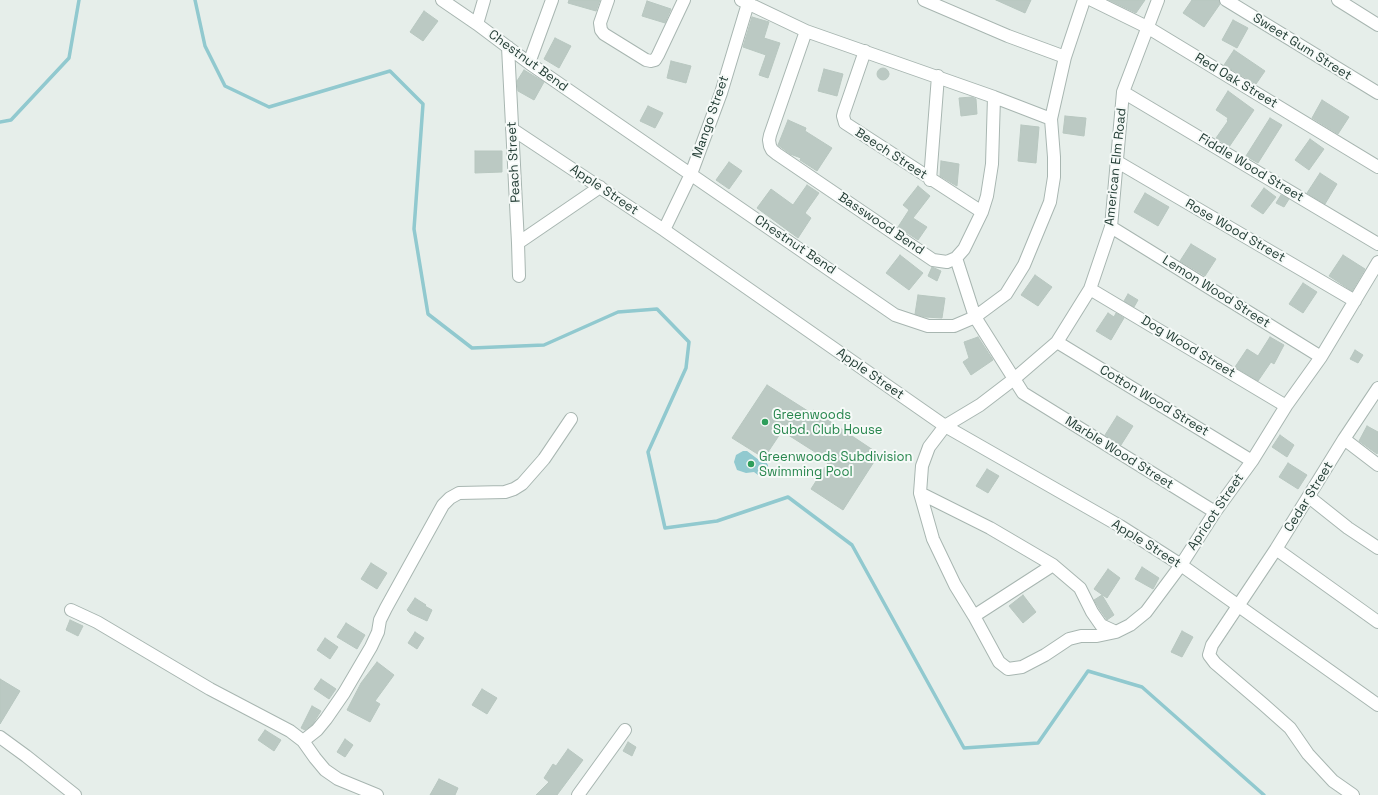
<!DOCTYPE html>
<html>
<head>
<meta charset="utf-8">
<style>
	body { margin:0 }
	canvas { display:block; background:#e6eeea }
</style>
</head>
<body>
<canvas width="1378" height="795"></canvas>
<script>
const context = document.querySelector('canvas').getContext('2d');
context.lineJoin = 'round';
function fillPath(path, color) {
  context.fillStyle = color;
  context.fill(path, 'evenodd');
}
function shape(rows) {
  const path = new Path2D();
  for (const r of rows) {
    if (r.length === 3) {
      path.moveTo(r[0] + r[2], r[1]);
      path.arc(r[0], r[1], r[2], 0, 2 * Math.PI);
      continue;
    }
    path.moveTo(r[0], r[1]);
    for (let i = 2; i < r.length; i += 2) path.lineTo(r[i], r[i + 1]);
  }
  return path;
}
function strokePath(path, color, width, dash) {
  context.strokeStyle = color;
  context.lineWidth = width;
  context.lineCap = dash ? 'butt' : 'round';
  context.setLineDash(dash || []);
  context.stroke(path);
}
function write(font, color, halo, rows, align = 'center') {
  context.font = font + ' "Space Grotesk",sans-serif';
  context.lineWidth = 4;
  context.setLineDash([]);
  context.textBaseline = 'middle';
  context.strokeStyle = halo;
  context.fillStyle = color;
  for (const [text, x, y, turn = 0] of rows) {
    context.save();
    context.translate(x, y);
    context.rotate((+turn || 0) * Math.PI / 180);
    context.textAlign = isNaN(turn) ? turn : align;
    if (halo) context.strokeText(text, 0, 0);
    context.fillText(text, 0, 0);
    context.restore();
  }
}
fillPath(shape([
	[743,451,747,451,759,460,763,460,766,462,768,465,768,471,764,475,758,475,754,472,746,473,737,470,734,462,736,455]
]), '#91c9cf');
strokePath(shape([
	[195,0,205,46,225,86,269,107,390,71,423,104,414,229,428,314,472,348,544,345,618,312,657,309,689,342,686,368,648,452,665,528,717,521,788,497,852,545,964,748,1038,743,1088,671,1142,687,1264,795],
	[0,122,11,120,69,58,79,0]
]), '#91c9cf', 3.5);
const building = shape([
	[569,0,600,0,596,11,568,3,569,0],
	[996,0,1031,0,1025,13,996,0],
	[1109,0,1145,0,1136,13,1109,0],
	[1192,0,1219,0,1220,4,1204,27,1183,13,1192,0],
	[647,1,671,9,665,23,642,16,647,1],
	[424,11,438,21,423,41,410,32,424,11],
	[752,17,769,22,764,38,780,43,768,78,759,75,766,55,743,47,752,17],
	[1233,20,1248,28,1237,48,1222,40,1233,20],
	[555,38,571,46,559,68,544,59,555,38],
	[1234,50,1265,71,1256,84,1224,65,1234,50],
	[671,61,691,66,686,83,667,78,671,61],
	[883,74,6],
	[824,69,843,74,837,96,818,91,824,69],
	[524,70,544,82,534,100,518,91,517,81,524,70],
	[1228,91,1254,110,1229,147,1216,138,1228,121,1227,120,1228,118,1216,110,1228,91],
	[972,97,976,99,977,114,961,116,959,98,972,97],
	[1322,100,1349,117,1338,134,1312,118,1322,100],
	[648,106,663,113,655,128,640,121,648,106],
	[1065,116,1086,118,1084,136,1063,133,1065,116],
	[1270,118,1282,125,1258,163,1246,156,1270,118],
	[788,120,806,128,805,131,832,148,817,171,800,160,801,158,790,154,778,145,788,120],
	[1021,125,1039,127,1036,163,1018,161,1021,125],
	[1310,139,1324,149,1309,170,1295,160,1310,139],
	[475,151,502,151,502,172,475,173,475,151],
	[941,161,959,164,957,186,955,185,940,176,941,161],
	[729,162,742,171,729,189,716,180,729,162],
	[1320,173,1337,184,1325,204,1307,193,1320,173],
	[807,185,819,193,805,213,811,218,798,238,757,208,771,189,793,205,807,185],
	[918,186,930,196,913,218,927,227,918,240,898,227,909,210,903,205,918,186],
	[1264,188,1276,197,1263,214,1251,206,1264,188],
	[1145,193,1169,207,1158,226,1134,212,1145,193],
	[1281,195,1289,199,1284,207,1276,203,1281,195],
	[1191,244,1216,259,1205,276,1180,261,1191,244],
	[900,255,923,273,909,290,886,273,900,255],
	[1343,255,1365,269,1352,291,1329,276,1343,255],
	[932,267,941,271,937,281,928,276,932,267],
	[1035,275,1052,287,1038,306,1021,295,1035,275],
	[1303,283,1317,292,1303,313,1289,304,1303,283],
	[1128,294,1138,300,1134,307,1124,301,1128,294],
	[918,295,945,298,942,318,925,317,915,314,918,295],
	[1108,313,1114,317,1116,313,1124,318,1111,340,1096,331,1108,313],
	[978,337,993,360,971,375,963,362,969,358,964,342,978,337],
	[1270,337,1284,345,1274,364,1271,362,1258,381,1235,367,1247,349,1258,356,1270,337],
	[1355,350,1363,355,1358,363,1350,359,1355,350],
	[767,385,811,413,813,410,879,454,843,510,811,489,829,461,782,431,764,458,732,438,767,385],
	[1117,416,1133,426,1121,445,1105,435,1117,416],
	[1367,426,1378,432,1378,452,1377,454,1359,441,1367,426],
	[1280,435,1294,445,1287,457,1272,447,1280,435],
	[1288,463,1307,475,1298,489,1279,477,1288,463],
	[987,469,999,476,988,493,976,486,987,469],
	[371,563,387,573,377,589,361,579,371,563],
	[1142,567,1159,578,1153,589,1135,579,1142,567],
	[1108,569,1120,578,1107,598,1094,589,1108,569],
	[1023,595,1036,612,1023,623,1009,606,1023,595],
	[1102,595,1114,615,1107,620,1100,610,1094,600,1102,595],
	[415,598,426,605,425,606,432,610,427,621,410,613,407,610,415,598],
	[70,620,83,626,78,636,66,630,70,620],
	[346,623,365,635,357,649,337,637,346,623],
	[1182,631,1193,637,1182,657,1171,652,1182,631],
	[415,632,424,638,417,649,408,643,415,632],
	[325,638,338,647,330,659,317,650,325,638],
	[377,662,394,675,375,701,380,704,370,722,347,710,361,683,377,662],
	[0,679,20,691,0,724,0,679],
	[321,679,336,689,329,699,314,689,321,679],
	[482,689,497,698,487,714,472,705,482,689],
	[312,706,321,711,312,725,305,730,301,728,312,706],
	[265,730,281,740,274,751,258,740,265,730],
	[345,739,353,745,345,757,337,752,345,739],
	[628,742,636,747,632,756,623,751,628,742],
	[568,749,583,760,557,795,536,795,549,782,544,778,553,764,556,766,568,749],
	[439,779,458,788,455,795,430,795,439,779]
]);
fillPath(building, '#bbc9c3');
strokePath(building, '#b8c7c0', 1);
const minor = shape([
	[442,0,477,24,529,63,895,315,928,326,954,326,975,317,1006,294,1024,265,1050,202,1054,177,1054,157,1051,119,1065,57,1084,0],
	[608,0,600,23,601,30,604,34,646,60,651,61,655,60,658,55,684,0],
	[741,0,806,31,994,97,1051,119],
	[924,0,1008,36,1065,57],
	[1092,0,1147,27,1378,167],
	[1158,0,1123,92,1111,227,1090,289,1057,342,1014,379,980,405,945,426,929,447,922,466,920,493,990,528,1053,565,1080,588,1092,612,1101,625,1116,632,1130,625,1146,612,1181,565,1215,512,1252,461,1286,406,1321,357,1378,262],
	[1226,0,1378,93],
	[1338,0,1378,25],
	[477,24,484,0],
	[806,31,770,135,769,140,770,146,772,150,777,154,933,260,947,262,956,258,964,249,982,212,987,196,992,164,994,97],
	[508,47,518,243,519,276],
	[865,51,844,112,843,116,845,123,982,212],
	[529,63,552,0],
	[1123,92,1378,244],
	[512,129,664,230,945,426,1120,526,1181,565,1378,705],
	[1116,161,1355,301],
	[930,180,938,76],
	[1111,227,1321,357],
	[664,230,691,174,721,93,749,0],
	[518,243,600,187],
	[956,258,975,317,1023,393,1215,512],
	[1090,289,1286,406],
	[1057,342,1252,461],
	[1344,439,1378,465],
	[920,493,933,539,955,585,974,616,999,662,1008,669,1022,667,1045,655,1069,639,1081,636,1097,636,1116,632],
	[1309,497,1348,528,1378,548],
	[1276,549,1378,622],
	[71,610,97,622,210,689,290,731,303,741,315,758,325,770,338,779,377,795],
	[974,616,1053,565],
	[303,741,317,730,326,719,344,693,371,647,378,632,380,620,386,608,443,505,450,498,459,493,505,492,514,489,522,484,544,459,571,419],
	[578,795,625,730],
	[1353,795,1333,781,1308,754,1290,728,1263,704,1215,663,1209,655,1212,645,1276,549,1344,439,1378,388]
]);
const tertiary = shape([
	[0,737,26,756,75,795]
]);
strokePath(minor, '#a8b6b1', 14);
strokePath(tertiary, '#a8b6b1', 14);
strokePath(minor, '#fff', 12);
strokePath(tertiary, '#fff', 12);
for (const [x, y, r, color] of [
	[765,422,4,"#2e9e5b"],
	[751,464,4,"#2e9e5b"]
]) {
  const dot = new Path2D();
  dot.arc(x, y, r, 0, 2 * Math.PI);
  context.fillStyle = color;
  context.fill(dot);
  strokePath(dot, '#f6faf8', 1.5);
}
write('13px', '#253f37', '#f6faf8', [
	["Sweet Gum Street",1302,47,32],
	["Chestnut Bend",528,61,36],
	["Red Oak Street",1236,81,31],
	["Mango Street",711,117,-71],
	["Beech Street",891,154,33],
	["Peach Street",514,162,-93],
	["American Elm Road",1116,167,-84],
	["Fiddle Wood Street",1251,168,31],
	["Apple Street",604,190,34],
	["Basswood Bend",881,224,34],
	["Rose Wood Street",1235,231,30],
	["Chestnut Bend",795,245,34],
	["Lemon Wood Street",1216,292,32],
	["Dog Wood Street",1188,347,31],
	["Apple Street",870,374,35],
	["Cotton Wood Street",1154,401,31],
	["Marble Wood Street",1119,453,32],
	["Cedar Street",1309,497,-58],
	["Apricot Street",1216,512,-56],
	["Apple Street",1146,544,32]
]);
write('13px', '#27864d', '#f6faf8', [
	["Greenwoods",773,415],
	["Subd. Club House",773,430],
	["Greenwoods Subdivision",759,457],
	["Swimming Pool",759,472]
], 'left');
</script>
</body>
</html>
